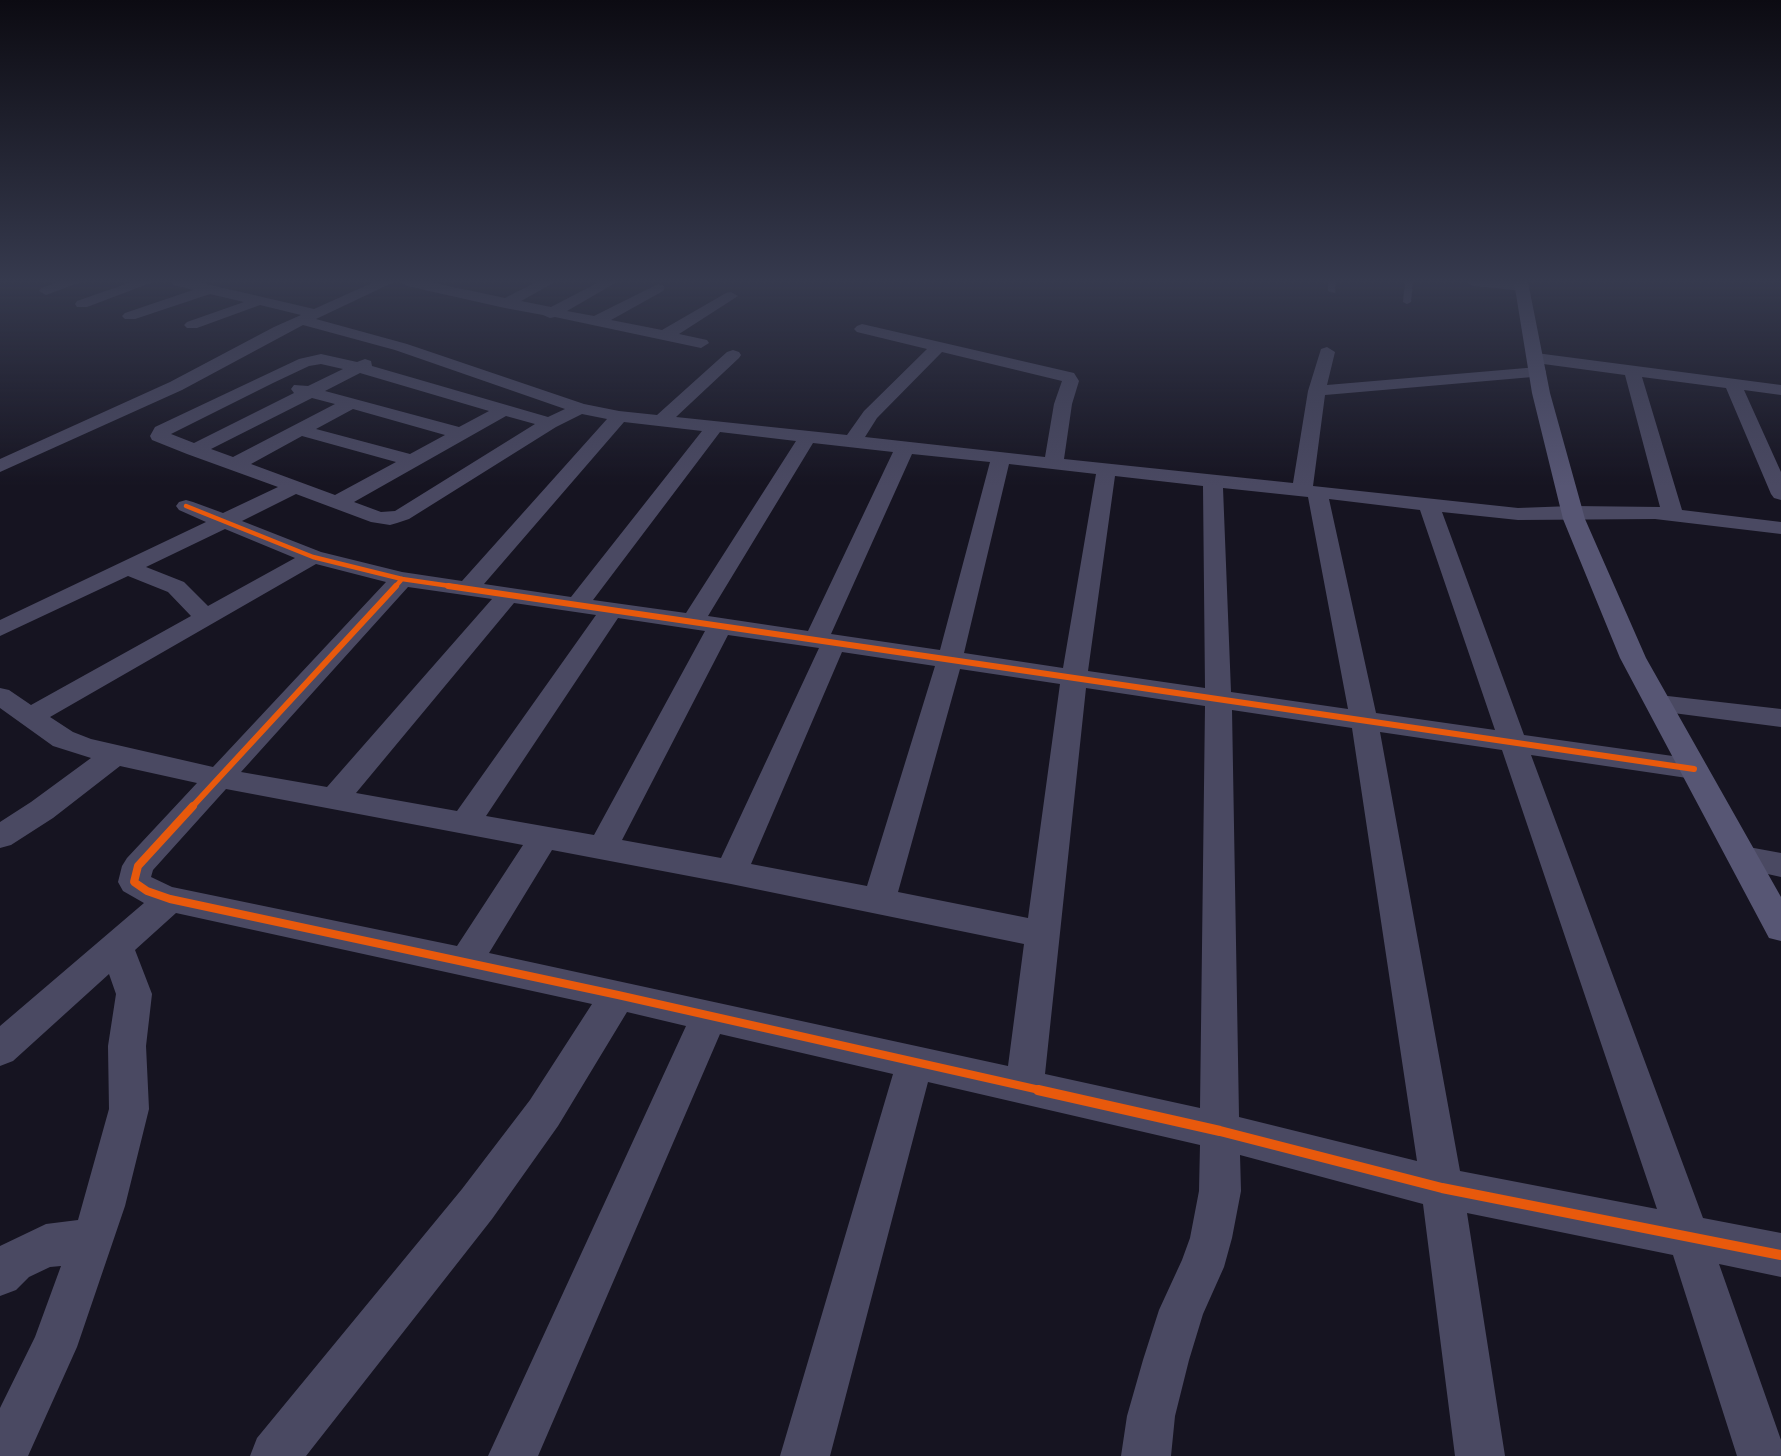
<!DOCTYPE html>
<html>
<head>
<meta charset="utf-8">
<style>
	body { margin:0 }
	canvas { display:block; background:#161421 }
</style>
</head>
<body>
<canvas width="1781" height="1456"></canvas>
<script>
const context = document.querySelector('canvas').getContext('2d');
context.lineJoin = 'round';
function shape(rows) {
  const path = new Path2D();
  for (const r of rows) {
    path.moveTo(r[0], r[1]);
    for (let i = 2; i < r.length; i += 2) path.lineTo(r[i], r[i + 1]);
  }
  return path;
}
function fillPath(path, color) {
  context.fillStyle = color;
  context.fill(path, 'evenodd');
}
function strokePath(path, color, width, dash) {
  context.strokeStyle = color;
  context.lineWidth = width;
  context.lineCap = dash ? 'butt' : 'round';
  context.setLineDash(dash || []);
  context.stroke(path);
}
fillPath(shape([
	[1328,282,1336,282,1335,293,1328,291,1328,282],
	[1405,282,1413,282,1411,302,1407,304,1403,302,1405,282]
]), '#4a4962');
fillPath(shape([
	[58,282,81,282,46,295,39,291,41,288,58,282],
	[131,282,153,282,87,307,77,307,75,304,77,301,131,282],
	[171,282,198,282,314,309,374,282,394,282,316,319,407,344,584,404,619,411,657,415,727,352,733,350,739,352,741,355,739,358,676,417,847,435,864,411,927,349,857,332,854,329,857,326,862,324,1074,373,1079,381,1072,404,1064,459,1293,483,1308,391,1321,349,1327,347,1335,352,1327,385,1538,367,1544,368,1546,372,1544,376,1325,395,1313,486,1518,508,1572,506,1660,507,1625,375,1536,363,1530,361,1528,358,1530,355,1536,353,1781,385,1781,395,1744,390,1781,472,1781,500,1774,498,1771,494,1726,388,1642,377,1682,510,1781,522,1781,534,1655,519,1518,520,1442,512,1524,735,1694,759,1704,762,1708,769,1704,776,1694,779,1531,755,1703,1218,1781,1233,1781,1277,1719,1264,1781,1440,1781,1456,1737,1456,1673,1255,1467,1213,1505,1456,1455,1456,1423,1204,1240,1155,1241,1191,1232,1238,1224,1267,1203,1314,1189,1360,1175,1416,1171,1456,1121,1456,1127,1416,1143,1360,1159,1310,1182,1260,1190,1238,1199,1191,1200,1145,928,1082,830,1456,780,1456,893,1074,720,1034,538,1456,488,1456,686,1026,627,1012,558,1126,492,1219,306,1456,250,1456,257,1438,462,1189,530,1100,592,1004,176,913,135,950,152,994,146,1046,149,1109,125,1206,77,1347,28,1456,0,1456,0,1408,35,1337,61,1266,50,1267,29,1277,16,1290,0,1296,0,1246,46,1224,78,1220,109,1109,108,1046,116,994,109,974,13,1061,0,1066,0,1026,144,903,123,891,118,882,122,866,127,858,197,783,120,766,53,818,11,845,0,848,0,822,31,802,91,758,53,746,0,708,0,688,9,690,31,705,191,616,168,592,128,576,0,636,0,620,206,522,179,510,176,506,179,502,186,500,193,502,223,513,278,487,187,454,152,440,150,436,155,427,299,359,321,354,357,362,365,359,371,361,372,366,548,417,565,409,395,350,303,325,182,390,0,472,0,459,170,382,274,327,301,315,260,305,197,328,187,328,184,325,187,322,244,302,210,294,135,319,125,319,122,316,125,313,193,290,173,285,171,282],
	[942,352,1062,381,1054,404,1045,457,865,437,877,418,942,352],
	[321,364,343,369,308,386,294,385,291,389,294,393,194,443,171,434,273,383,309,366,321,364],
	[360,373,489,411,459,427,325,391,360,373],
	[312,398,335,404,233,457,211,449,312,398],
	[353,409,445,435,410,454,316,429,353,409],
	[582,414,607,419,462,581,402,572,321,552,242,521,296,494,371,522,390,525,397,523,409,519,556,427,582,414],
	[506,416,535,424,395,511,381,512,354,502,506,416],
	[624,422,702,431,571,597,484,584,624,422],
	[720,432,796,441,686,613,593,600,720,432],
	[302,436,396,462,335,495,251,464,302,436],
	[813,443,893,452,808,631,708,616,813,443],
	[912,454,990,462,940,650,831,634,912,454],
	[1009,464,1096,474,1063,668,964,653,1009,464],
	[1115,476,1203,486,1205,688,1088,671,1115,476],
	[1223,488,1308,497,1348,709,1231,692,1223,488],
	[1329,499,1420,510,1495,730,1376,713,1329,499],
	[225,529,295,558,208,606,184,582,146,567,225,529],
	[316,564,386,582,213,767,91,739,73,732,50,717,316,564],
	[408,587,492,599,327,787,241,772,408,587],
	[514,603,596,615,457,811,356,793,514,603],
	[618,618,705,631,594,835,486,816,618,618],
	[728,635,819,648,721,858,622,840,728,635],
	[842,652,935,666,867,886,751,864,842,652],
	[960,669,1060,684,1028,918,898,892,960,669],
	[1086,688,1205,706,1200,1108,1045,1074,1086,688],
	[1232,710,1352,728,1417,1161,1239,1117,1232,710],
	[1380,732,1502,750,1657,1209,1460,1171,1380,732],
	[226,789,523,845,457,946,172,887,151,877,153,870,226,789],
	[552,850,731,884,1024,944,1008,1066,489,953,552,850],
	[400,282,430,282,505,298,536,282,555,282,521,301,551,307,599,282,617,282,567,311,594,316,658,284,663,285,665,288,663,291,611,320,662,330,726,293,731,292,738,296,679,334,707,340,709,343,701,348,555,317,550,318,543,315,505,308,407,286,400,282],
	[1466,282,1520,282,1528,284,1530,287,1523,291,1473,286,1466,282],
	[1659,695,1781,709,1781,727,1650,710,1646,704,1650,698,1659,695],
	[1743,846,1781,853,1781,877,1732,866,1727,858,1732,850,1743,846]
]), '#4a4962');
fillPath(shape([
	[1514,282,1528,282,1550,393,1585,519,1646,658,1781,897,1781,941,1769,938,1620,658,1563,519,1532,393,1514,282]
]), '#575674');
strokePath(shape([
	[186,506,313,557,402,579,457,587],
	[395,587,402,579]
]), '#e8590c', 4.5);
strokePath(shape([
	[448,586,1694,769],
	[192,807,396,586]
]), '#e8590c', 6);
strokePath(shape([
	[193,806,138,866,134,882,147,891,170,899,618,995,1044,1091]
]), '#e8590c', 8);
strokePath(shape([
	[1038,1090,1220,1131,1442,1188,1781,1255]
]), '#e8590c', 10);
const sky = context.createLinearGradient(0, 0, 0, 486);
sky.addColorStop(0, '#0c0b12');
sky.addColorStop(0.58, '#363a4e');
sky.addColorStop(1, '#363a4e00');
context.fillStyle = sky;
context.fillRect(0, 0, 1781, 486);
</script>
</body>
</html>
